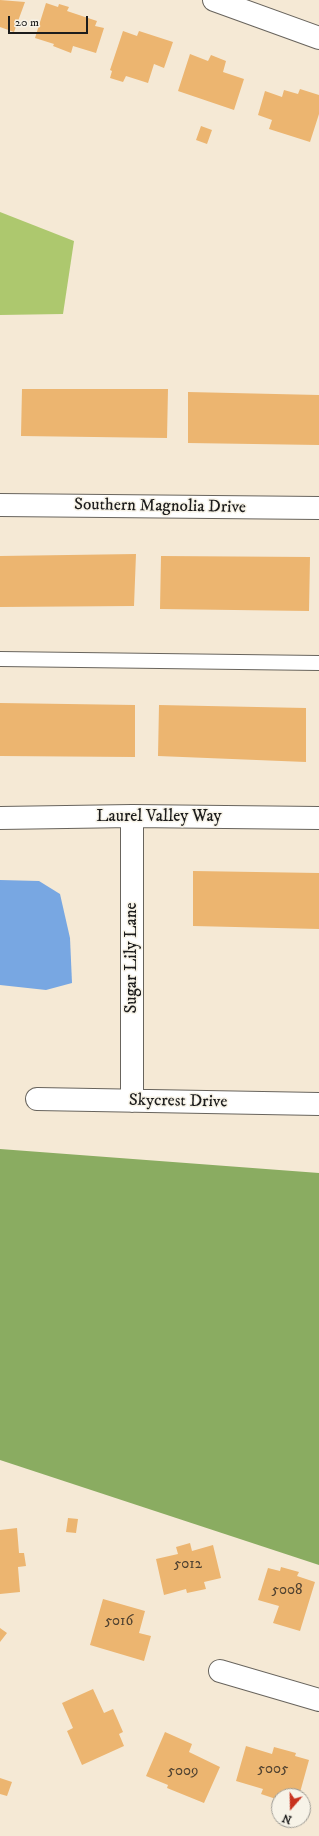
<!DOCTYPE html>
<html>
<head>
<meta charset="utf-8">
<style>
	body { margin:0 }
	#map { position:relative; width:319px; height:1836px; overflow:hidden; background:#f5e9d5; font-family:"IM FELL DW Pica",serif }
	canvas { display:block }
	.north { position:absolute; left:271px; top:1788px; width:40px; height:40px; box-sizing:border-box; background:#f7f3e8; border:1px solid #9f9d96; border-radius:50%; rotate:200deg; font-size:11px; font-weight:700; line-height:16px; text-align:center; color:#1c1c1c }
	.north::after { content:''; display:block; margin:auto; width:14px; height:18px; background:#c8321e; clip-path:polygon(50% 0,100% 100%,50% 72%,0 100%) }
	.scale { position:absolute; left:8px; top:16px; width:80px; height:18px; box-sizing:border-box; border:2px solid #1c1c1c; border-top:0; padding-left:5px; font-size:12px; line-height:14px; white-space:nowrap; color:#1c1c1c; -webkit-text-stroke:3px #f7f3e8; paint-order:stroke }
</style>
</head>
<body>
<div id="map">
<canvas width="319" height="1836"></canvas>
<div class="north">N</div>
<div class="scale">20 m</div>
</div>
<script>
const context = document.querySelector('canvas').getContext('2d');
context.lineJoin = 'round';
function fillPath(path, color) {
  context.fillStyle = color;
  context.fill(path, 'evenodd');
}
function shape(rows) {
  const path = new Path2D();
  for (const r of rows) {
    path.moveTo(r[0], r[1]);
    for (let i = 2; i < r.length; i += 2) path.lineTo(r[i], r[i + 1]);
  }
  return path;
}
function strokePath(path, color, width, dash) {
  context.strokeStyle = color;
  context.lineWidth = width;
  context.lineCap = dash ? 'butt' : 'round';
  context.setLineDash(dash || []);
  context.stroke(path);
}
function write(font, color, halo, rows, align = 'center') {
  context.font = font + ' "IM FELL DW Pica",serif';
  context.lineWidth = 3;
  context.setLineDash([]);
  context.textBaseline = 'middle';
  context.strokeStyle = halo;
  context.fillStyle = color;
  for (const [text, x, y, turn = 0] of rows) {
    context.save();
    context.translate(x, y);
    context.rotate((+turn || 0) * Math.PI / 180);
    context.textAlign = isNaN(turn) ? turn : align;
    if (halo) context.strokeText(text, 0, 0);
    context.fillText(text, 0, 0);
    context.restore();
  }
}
fillPath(shape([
	[0,212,74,241,63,314,0,315]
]), '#adc86e');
fillPath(shape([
	[0,1149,319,1173,319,1565,0,1460]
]), '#8aac61');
fillPath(shape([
	[0,880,39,881,60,894,70,938,72,983,46,990,0,985]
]), '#78a7e2');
fillPath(shape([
	[0,0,25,2,14,32,0,27],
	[46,3,58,7,59,4,69,7,67,11,97,21,95,26,104,28,96,53,73,46,71,53,53,46,54,44,35,38],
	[123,31,137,36,139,31,173,42,164,68,154,64,148,83,126,76,123,82,110,78,112,71,110,70],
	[190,54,208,61,211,55,226,61,223,72,244,79,234,110,178,91],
	[300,89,319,95,319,114,310,142,269,129,272,120,258,115,265,91,282,97,284,90,298,94],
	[201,126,212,130,207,144,196,140],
	[22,389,168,389,167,438,21,436],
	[188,392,319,395,319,445,188,443],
	[136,554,134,606,0,607,0,556],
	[161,556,310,557,309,611,160,609],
	[0,703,135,705,135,757,0,756],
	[159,705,306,708,306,762,158,756],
	[193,871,319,873,319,929,193,926],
	[68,1518,78,1519,76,1533,66,1532],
	[17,1528,19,1553,24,1553,26,1566,18,1567,20,1592,0,1594,0,1530],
	[190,1543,192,1551,213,1545,221,1578,204,1582,206,1589,187,1593,186,1589,164,1595,156,1559,178,1554,176,1547],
	[281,1567,299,1572,297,1576,315,1582,300,1631,273,1623,279,1606,258,1600,268,1568,280,1571],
	[103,1599,145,1611,139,1633,151,1636,144,1661,90,1645],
	[0,1628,7,1633,0,1642],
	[93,1689,104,1713,113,1709,123,1732,119,1734,124,1746,82,1765,67,1731,73,1728,62,1703],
	[165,1732,192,1744,189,1752,220,1767,204,1803,167,1788,168,1785,146,1776],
	[246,1746,272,1754,274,1747,296,1753,295,1756,309,1760,299,1796,279,1796,279,1800,261,1794,263,1789,236,1781],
	[0,1778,12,1782,7,1796,0,1794]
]), '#ecb570');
const service = shape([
	[0,659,319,663]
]);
const minor = shape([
	[214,0,319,38],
	[0,505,319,508],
	[132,816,132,1101],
	[0,818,132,816,319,818],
	[37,1099,319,1104],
	[220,1671,319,1700]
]);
strokePath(service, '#68645d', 16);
strokePath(minor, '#68645d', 24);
strokePath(service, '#fff', 14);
strokePath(minor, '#fff', 22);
write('15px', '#504231', null, [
	["5012",188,1565],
	["5008",287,1591],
	["5016",119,1622],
	["5005",273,1770],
	["5009",183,1772]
]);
write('17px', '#1c1c1c', '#f7f3e8', [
	["Southern Magnolia Drive",160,507,1],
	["Laurel Valley Way",159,817],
	["Sugar Lily Lane",132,958,-90],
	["Skycrest Drive",178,1102,1]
]);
</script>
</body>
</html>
